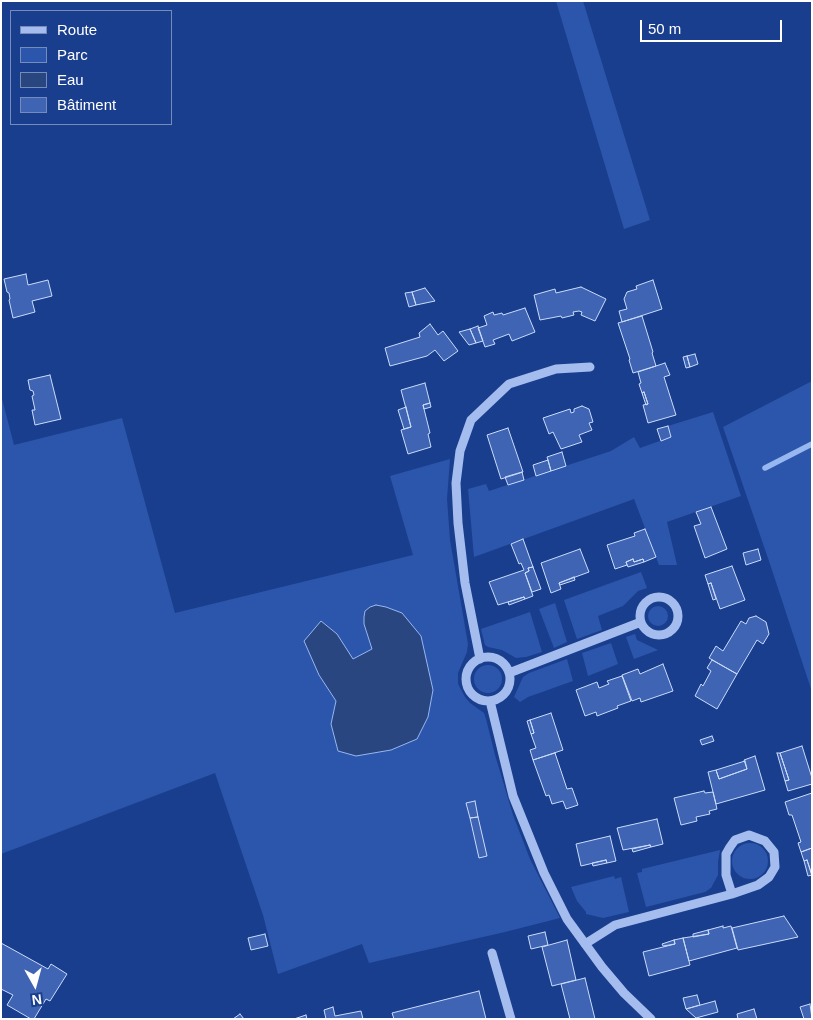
<!DOCTYPE html>
<html>
<head>
<meta charset="utf-8">
<style>
	body { margin:0 }
	#map { position:relative; width:813px; height:1020px; overflow:hidden; background:#193e8d; font-family:Helvetica,sans-serif }
	canvas { display:block }
	.frame { position:absolute; inset:0; border:2px solid #fff; pointer-events:none }
	.legend { position:absolute; left:10px; top:10px; width:162px; height:115px; box-sizing:border-box; background:#193e8d; border:1px solid #758bbb; margin:0; padding:6px 9px; list-style:none; font-size:15px; color:#fff }
	.legend li { display:flex; align-items:center; gap:10px; height:25px }
	.legend b { width:25px; border:1px solid #758bbb }
	.north { position:absolute; left:10px; top:960px; width:50px; height:50px; -webkit-text-stroke:4px #193e8d; paint-order:stroke; rotate:173deg; font-size:14px; font-weight:700; line-height:20px; text-align:center; color:#fff }
	.north::after { content:''; display:block; margin:auto; width:18px; height:22px; background:#fff; clip-path:polygon(50% 0,100% 100%,50% 72%,0 100%) }
	.scale { position:absolute; left:640px; top:20px; width:142px; height:22px; box-sizing:border-box; border:2px solid #fff; border-top:0; padding-left:6px; font-size:15px; line-height:18px; white-space:nowrap; color:#fff; -webkit-text-stroke:4px #193e8d; paint-order:stroke }
</style>
</head>
<body>
<div id="map">
<canvas width="813" height="1020"></canvas>
<div class="frame"></div>
<ul class="legend">
<li><b style="height:6px;background:#a5bdee"></b>Route</li>
<li><b style="height:14px;background:#2c56ab"></b>Parc</li>
<li><b style="height:14px;background:#2a4680"></b>Eau</li>
<li><b style="height:14px;background:#3e64b3"></b>Bâtiment</li>
</ul>
<div class="north">N</div>
<div class="scale">50 m</div>
</div>
<script>
const context = document.querySelector('canvas').getContext('2d');
context.lineJoin = 'round';
function fillPath(path, color) {
  context.fillStyle = color;
  context.fill(path, 'evenodd');
}
function shape(rows) {
  const path = new Path2D();
  for (const r of rows) {
    if (r.length === 3) {
      path.moveTo(r[0] + r[2], r[1]);
      path.arc(r[0], r[1], r[2], 0, 2 * Math.PI);
      continue;
    }
    path.moveTo(r[0], r[1]);
    for (let i = 2; i < r.length; i += 2) path.lineTo(r[i], r[i + 1]);
  }
  return path;
}
function strokePath(path, color, width, dash) {
  context.strokeStyle = color;
  context.lineWidth = width;
  context.lineCap = dash ? 'butt' : 'round';
  context.setLineDash(dash || []);
  context.stroke(path);
}
fillPath(shape([
	[556,1,583,1,650,220,624,229],
	[812,381,812,692,771,567,723,427],
	[1,395,14,445,122,418,175,613,413,555,390,476,450,459,447,499,450,540,468,644,467,652,458,673,458,684,465,697,470,703,484,713,486,719,495,755,513,815,530,859,560,918,505,932,369,963,362,944,278,974,263,915,215,773,1,854],
	[713,412,741,496,667,522,677,565,659,565,634,499,474,557,468,489,486,484,489,491,611,451,634,437,640,448,671,437,668,426],
	[641,572,647,588,638,591,623,606,598,616,602,630,577,639,564,600],
	[555,603,567,642,554,648,539,609],
	[658,616,10],
	[530,612,542,652,526,657,516,658,502,650,488,647,485,645,481,629],
	[635,634,637,640,658,650,634,659,626,637],
	[611,643,618,664,588,676,582,653],
	[567,659,573,681,528,697,520,702,514,697,523,677,529,673],
	[488,679,14],
	[750,861,18],
	[720,850,718,862,718,875,711,888,705,892,646,907,637,873,642,872,642,869],
	[614,876,615,879,621,877,629,912,603,918,586,914,586,912,577,901,571,887]
]), '#2c56ab');
const water = shape([
	[376,605,386,607,402,613,421,636,433,690,428,717,417,739,391,750,356,756,338,751,331,724,336,701,319,675,304,641,321,621,337,634,353,659,372,649,364,624,364,617,365,611,370,607,376,605]
]);
fillPath(water, '#2a4680');
strokePath(water, '#97b7f0', 1);
strokePath(shape([
	[765,468,812,444]
]), '#97b7f0', 5.5);
const building = shape([
	[26,274,28,285,48,280,52,296,32,301,35,312,13,318,9,300,10,299,9,293,7,292,4,279,26,274],
	[653,280,662,309,622,322,619,311,627,309,624,299,627,292,637,289,636,286,653,280],
	[581,287,606,299,595,321,581,315,582,312,579,311,573,312,574,315,562,318,561,316,540,320,534,295,555,289,556,293,581,287],
	[425,288,435,301,416,305,412,292,425,288],
	[412,292,416,305,409,307,405,293,412,292],
	[525,308,535,332,512,341,509,334,493,340,495,344,485,347,478,328,487,325,484,316,493,312,494,315,502,313,503,315,525,308],
	[642,316,653,352,652,353,656,366,633,373,629,360,630,359,618,323,642,316],
	[430,324,438,335,443,331,458,351,444,361,435,350,427,356,390,366,385,348,420,337,419,333,430,324],
	[478,326,483,341,476,343,470,329,478,326],
	[470,329,476,343,469,345,459,332,470,329],
	[695,354,698,364,690,367,687,356,695,354],
	[687,356,690,367,686,368,683,357,687,356],
	[665,363,670,375,664,377,676,415,648,423,643,405,648,404,644,392,642,393,639,384,641,383,638,372,665,363],
	[50,375,61,419,35,425,32,410,35,410,32,396,34,395,33,391,30,390,28,380,50,375],
	[425,383,430,403,423,405,430,433,428,434,431,447,408,454,401,430,411,427,401,390,425,383],
	[644,392,648,404,646,405,642,393,644,392],
	[430,403,431,407,424,409,423,405,430,403],
	[582,406,589,409,593,422,589,423,592,430,579,435,582,442,561,449,553,432,549,434,543,418,570,409,571,413,574,412,574,409,582,406],
	[406,407,411,427,404,429,398,410,406,407],
	[668,426,671,437,661,441,657,429,668,426],
	[508,428,523,472,501,479,487,435,508,428],
	[562,452,566,466,551,471,547,457,562,452],
	[548,460,551,471,536,476,533,465,548,460],
	[522,472,524,480,508,485,505,477,522,472],
	[711,507,727,549,705,558,694,526,701,524,696,512,711,507],
	[645,529,656,557,644,562,643,559,634,562,633,559,626,562,627,565,615,569,607,545,635,536,634,533,645,529],
	[523,539,533,567,528,568,529,571,525,573,533,596,525,599,524,597,498,605,489,582,524,570,521,563,519,564,511,544,523,539],
	[580,549,589,572,559,583,561,589,551,593,541,563,580,549],
	[758,549,761,560,746,565,743,553,758,549],
	[633,559,634,562,643,559,644,562,628,567,626,562,633,559],
	[732,566,745,600,720,609,711,583,708,584,705,575,732,566],
	[533,567,541,589,532,592,525,573,529,571,528,568,533,567],
	[574,577,575,580,560,585,559,583,574,577],
	[711,583,716,599,713,600,708,584,711,583],
	[524,597,525,599,509,605,508,602,524,597],
	[756,616,766,622,769,634,763,644,757,640,737,674,709,658,716,646,723,651,741,621,746,624,749,618,756,616],
	[712,660,737,674,717,709,695,696,701,684,703,686,711,671,707,668,712,660],
	[663,664,673,691,641,702,640,698,632,701,622,675,638,669,640,674,663,664],
	[622,676,631,701,617,706,618,708,597,716,596,712,585,716,576,690,597,682,599,688,609,684,607,681,622,676],
	[551,713,563,750,533,760,530,750,536,748,531,734,534,733,530,720,551,713],
	[530,720,534,733,531,734,527,721,530,720],
	[712,736,714,741,702,745,700,740,712,736],
	[802,746,812,778,812,784,788,791,785,781,789,780,780,753,802,746],
	[555,753,567,789,572,788,578,805,566,809,563,801,552,804,549,795,546,796,533,760,555,753],
	[777,753,780,753,789,780,785,781,777,753],
	[755,756,765,790,716,804,708,772,716,770,719,779,747,769,744,760,755,756],
	[745,761,747,769,719,779,716,770,745,761],
	[704,791,705,793,713,792,717,809,709,811,710,814,696,817,697,821,681,825,674,798,704,791],
	[812,793,812,848,801,852,798,843,801,842,792,815,789,815,785,802,812,793],
	[475,801,478,817,470,818,466,803,475,801],
	[478,817,487,856,479,858,470,818,478,817],
	[657,819,663,844,651,847,650,845,623,850,617,828,657,819],
	[610,836,616,861,607,863,606,860,581,866,576,844,610,836],
	[650,845,651,847,633,852,632,849,650,845],
	[812,848,812,876,807,860,804,861,801,852,812,848],
	[606,860,607,863,593,866,592,863,606,860],
	[807,860,812,875,808,876,804,861,807,860],
	[784,916,798,937,738,950,732,928,784,916],
	[723,926,723,928,731,926,737,948,689,961,683,938,709,934,708,930,723,926],
	[708,930,709,934,693,937,693,934,708,930],
	[545,932,548,945,531,949,528,936,545,932],
	[265,934,268,946,251,950,248,938,265,934],
	[683,938,690,965,649,976,643,952,675,944,674,940,683,938],
	[567,940,576,980,552,986,542,947,567,940],
	[674,940,675,944,663,946,662,944,674,940],
	[1,943,48,969,51,964,67,974,50,1001,46,999,34,1019,31,1019,7,1005,13,995,1,989,1,943],
	[585,978,595,1019,570,1019,561,984,585,978],
	[479,991,486,1019,394,1019,392,1013,479,991],
	[697,995,700,1005,686,1009,683,998,697,995],
	[715,1001,718,1012,696,1018,686,1009,715,1001],
	[810,1004,812,1019,804,1019,800,1007,810,1004],
	[333,1007,335,1016,361,1011,363,1019,326,1019,324,1010,333,1007],
	[754,1009,757,1019,738,1019,737,1014,754,1009],
	[240,1014,244,1019,233,1019,240,1014],
	[306,1015,307,1019,294,1019,306,1015]
]);
fillPath(building, '#3e64b3');
strokePath(building, '#cbdbfa', 1);
strokePath(shape([
	[659,616,19],
	[488,679,22],
	[480,659,465,583,458,523,456,483,460,451,471,420,509,384,556,369,590,367],
	[509,673,641,622],
	[490,701,513,796,544,873,567,919,602,967,624,993,651,1019],
	[585,944,615,925,732,894,758,885,769,877,775,867,774,852,765,841,749,835,735,840,730,847,726,854,726,875,732,894],
	[492,953,511,1019]
]), '#a5bdee', 9);
</script>
</body>
</html>
